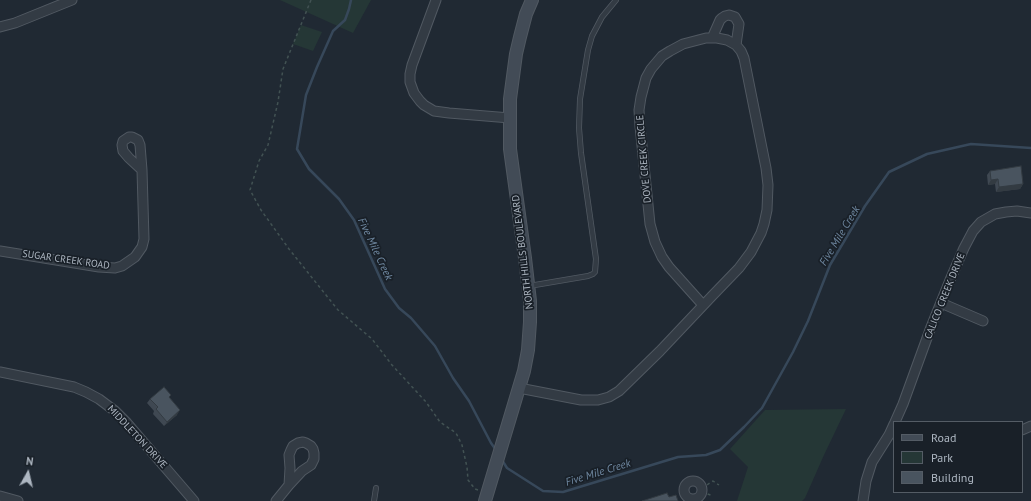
<!DOCTYPE html>
<html>
<head>
<meta charset="utf-8">
<style>
	body { margin:0 }
	#map { position:relative; width:1031px; height:501px; overflow:hidden; background:#202933; font-family:"PT Sans",sans-serif }
	canvas { display:block }
	.legend { position:absolute; left:893px; top:421px; width:130px; height:72px; box-sizing:border-box; background:#192028; border:1px solid #545c65; margin:0; padding:5px 7px; list-style:none; font-size:12px; color:#adb6c1 }
	.legend li { display:flex; align-items:center; gap:8px; height:20px }
	.legend b { width:20px; border:1px solid #545c65 }
	.north { position:absolute; left:8px; top:453px; width:40px; height:40px; -webkit-text-stroke:3px #192028; paint-order:stroke; rotate:8deg; font-size:11px; font-weight:700; line-height:16px; text-align:center; color:#adb6c1 }
	.north::after { content:''; display:block; margin:auto; width:14px; height:18px; background:#adb6c1; clip-path:polygon(50% 0,100% 100%,50% 72%,0 100%) }
</style>
</head>
<body>
<div id="map">
<canvas width="1031" height="501"></canvas>
<ul class="legend">
<li><b style="height:5px;background:#424b56"></b>Road</li>
<li><b style="height:11px;background:#253736"></b>Park</li>
<li><b style="height:11px;background:#49545f"></b>Building</li>
</ul>
<div class="north">N</div>
</div>
<script>
const context = document.querySelector('canvas').getContext('2d');
context.lineJoin = 'round';
function fillPath(path, color) {
  context.fillStyle = color;
  context.fill(path, 'evenodd');
}
function shape(rows) {
  const path = new Path2D();
  for (const r of rows) {
    if (r.length === 3) {
      path.moveTo(r[0] + r[2], r[1]);
      path.arc(r[0], r[1], r[2], 0, 2 * Math.PI);
      continue;
    }
    path.moveTo(r[0], r[1]);
    for (let i = 2; i < r.length; i += 2) path.lineTo(r[i], r[i + 1]);
  }
  return path;
}
function strokePath(path, color, width, dash) {
  context.strokeStyle = color;
  context.lineWidth = width;
  context.lineCap = dash ? 'butt' : 'round';
  context.setLineDash(dash || []);
  context.stroke(path);
}
function write(font, color, halo, rows, align = 'center') {
  context.font = font + ' "PT Sans",sans-serif';
  context.lineWidth = 3.5;
  context.setLineDash([]);
  context.textBaseline = 'middle';
  context.strokeStyle = halo;
  context.fillStyle = color;
  for (const [text, x, y, turn = 0] of rows) {
    context.save();
    context.translate(x, y);
    context.rotate((+turn || 0) * Math.PI / 180);
    context.textAlign = isNaN(turn) ? turn : align;
    if (halo) context.strokeText(text, 0, 0);
    context.fillText(text, 0, 0);
    context.restore();
  }
}
fillPath(shape([
	[280,0,371,0,353,33],
	[301,25,322,32,313,51,293,44],
	[846,409,824,455,805,498,802,501,737,501,748,467,730,449,765,410]
]), '#253736');
strokePath(shape([
	[351,0,349,9,345,20,333,31,317,67,306,95,297,149,309,169,339,199,354,220,385,289,399,308,411,318,435,346,453,378,469,401,491,443,496,450],
	[502,460,507,468,543,491,563,492,678,457,706,455,720,450,744,427,762,408,793,352,808,321,830,265,865,206,889,172,927,154,971,144,1031,148]
]), '#37485a', 2.5);
const lane = shape([
	[529,286,588,276,593,274,595,272,596,259,581,153,579,128,580,99,588,50,592,36,602,17,616,0],
	[374,501,376,488]
]);
const street = shape([
	[436,0,412,65,410,74,410,82,414,93,420,101,424,105,434,111,449,113,510,118],
	[0,27,15,23,72,0],
	[712,38,720,20,722,18,725,16,729,15,735,17,739,24,736,45],
	[129,137,132,137,138,140,140,145,142,170,129,158,123,151,122,145,123,141,129,137],
	[0,251,99,267,115,268,122,266,135,257,142,247,144,239,142,170],
	[941,303,983,321],
	[0,372,74,387,86,392,99,399,115,411,127,423,194,501],
	[519,388,581,400,598,400,609,397,619,391,660,351,712,296,739,268,751,252,761,233,764,224,767,210,768,185,766,168,744,58,741,51,736,45,727,40,717,38,706,38,683,44,670,51,662,56,651,69,646,78,641,97,639,110,640,126,650,224,655,242,662,257,669,267,703,305],
	[895,422,903,404,931,327,950,280,964,248,973,231,981,222,995,214,1006,212,1017,211,1031,213],
	[1022,430,1031,426],
	[303,442,306,443,311,446,313,449,314,453,314,459,311,465,302,471,289,485,290,468,289,455,291,450,293,446,298,443,303,442],
	[693,490,9],
	[0,496,18,501],
	[276,501,289,485],
	[863,501,866,481,872,462,889,435,894,424]
]);
const secondary = shape([
	[485,501,524,371,528,350,530,322,530,301,525,258,510,149,510,99,516,54,520,37,526,14,532,0]
]);
strokePath(lane, '#515962', 6);
strokePath(street, '#515962', 11);
strokePath(secondary, '#515962', 14);
strokePath(shape([
	[311,0,283,69,278,102,268,145,259,161,250,190,261,210,289,249,338,310,372,339,392,365,426,402,440,422,456,433,462,445,467,467,468,480,475,489,478,490],
	[702,488,713,481,719,485],
	[702,492,713,496]
]), '#425253', 1.5, [3, 3]);
strokePath(lane, '#333b44', 4.5);
strokePath(street, '#333b44', 9);
strokePath(secondary, '#424b56', 12);
fillPath(shape([
	[990,171,1023,184,1020,189,996,192,995,184,988,185,987,175],
	[169,398,177,415,164,426,153,414,154,411,147,403,150,399]
]), '#3f4852');
fillPath(shape([
	[998,179,995,184,988,185,991,180],
	[1023,184,1020,189,996,192,999,187],
	[180,410,177,415,164,426,167,422]
]), '#333b42');
const building = shape([
	[1021,166,1023,184,999,187,998,179,991,180,990,171,1021,166],
	[164,387,171,395,169,397,180,410,167,422,156,409,158,407,150,399,164,387],
	[667,493,669,497,676,495,678,501,642,501,667,493]
]);
fillPath(building, '#49545f');
strokePath(building, '#333b42', 1);
write('10px', '#adb6c1', '#192028', [
	["DOVE CREEK CIRCLE",644,159,-95],
	["NORTH HILLS BOULEVARD",523,252,-97],
	["SUGAR CREEK ROAD",66,260,8],
	["CALICO CREEK DRIVE",945,296,-68],
	["MIDDLETON DRIVE",137,437,47]
]);
write('italic 11px', '#7089a2', '#192028', [
	["Five Mile Creek",840,236,-59],
	["Five Mile Creek",375,249,65],
	["Five Mile Creek",598,473,-17]
]);
</script>
</body>
</html>
